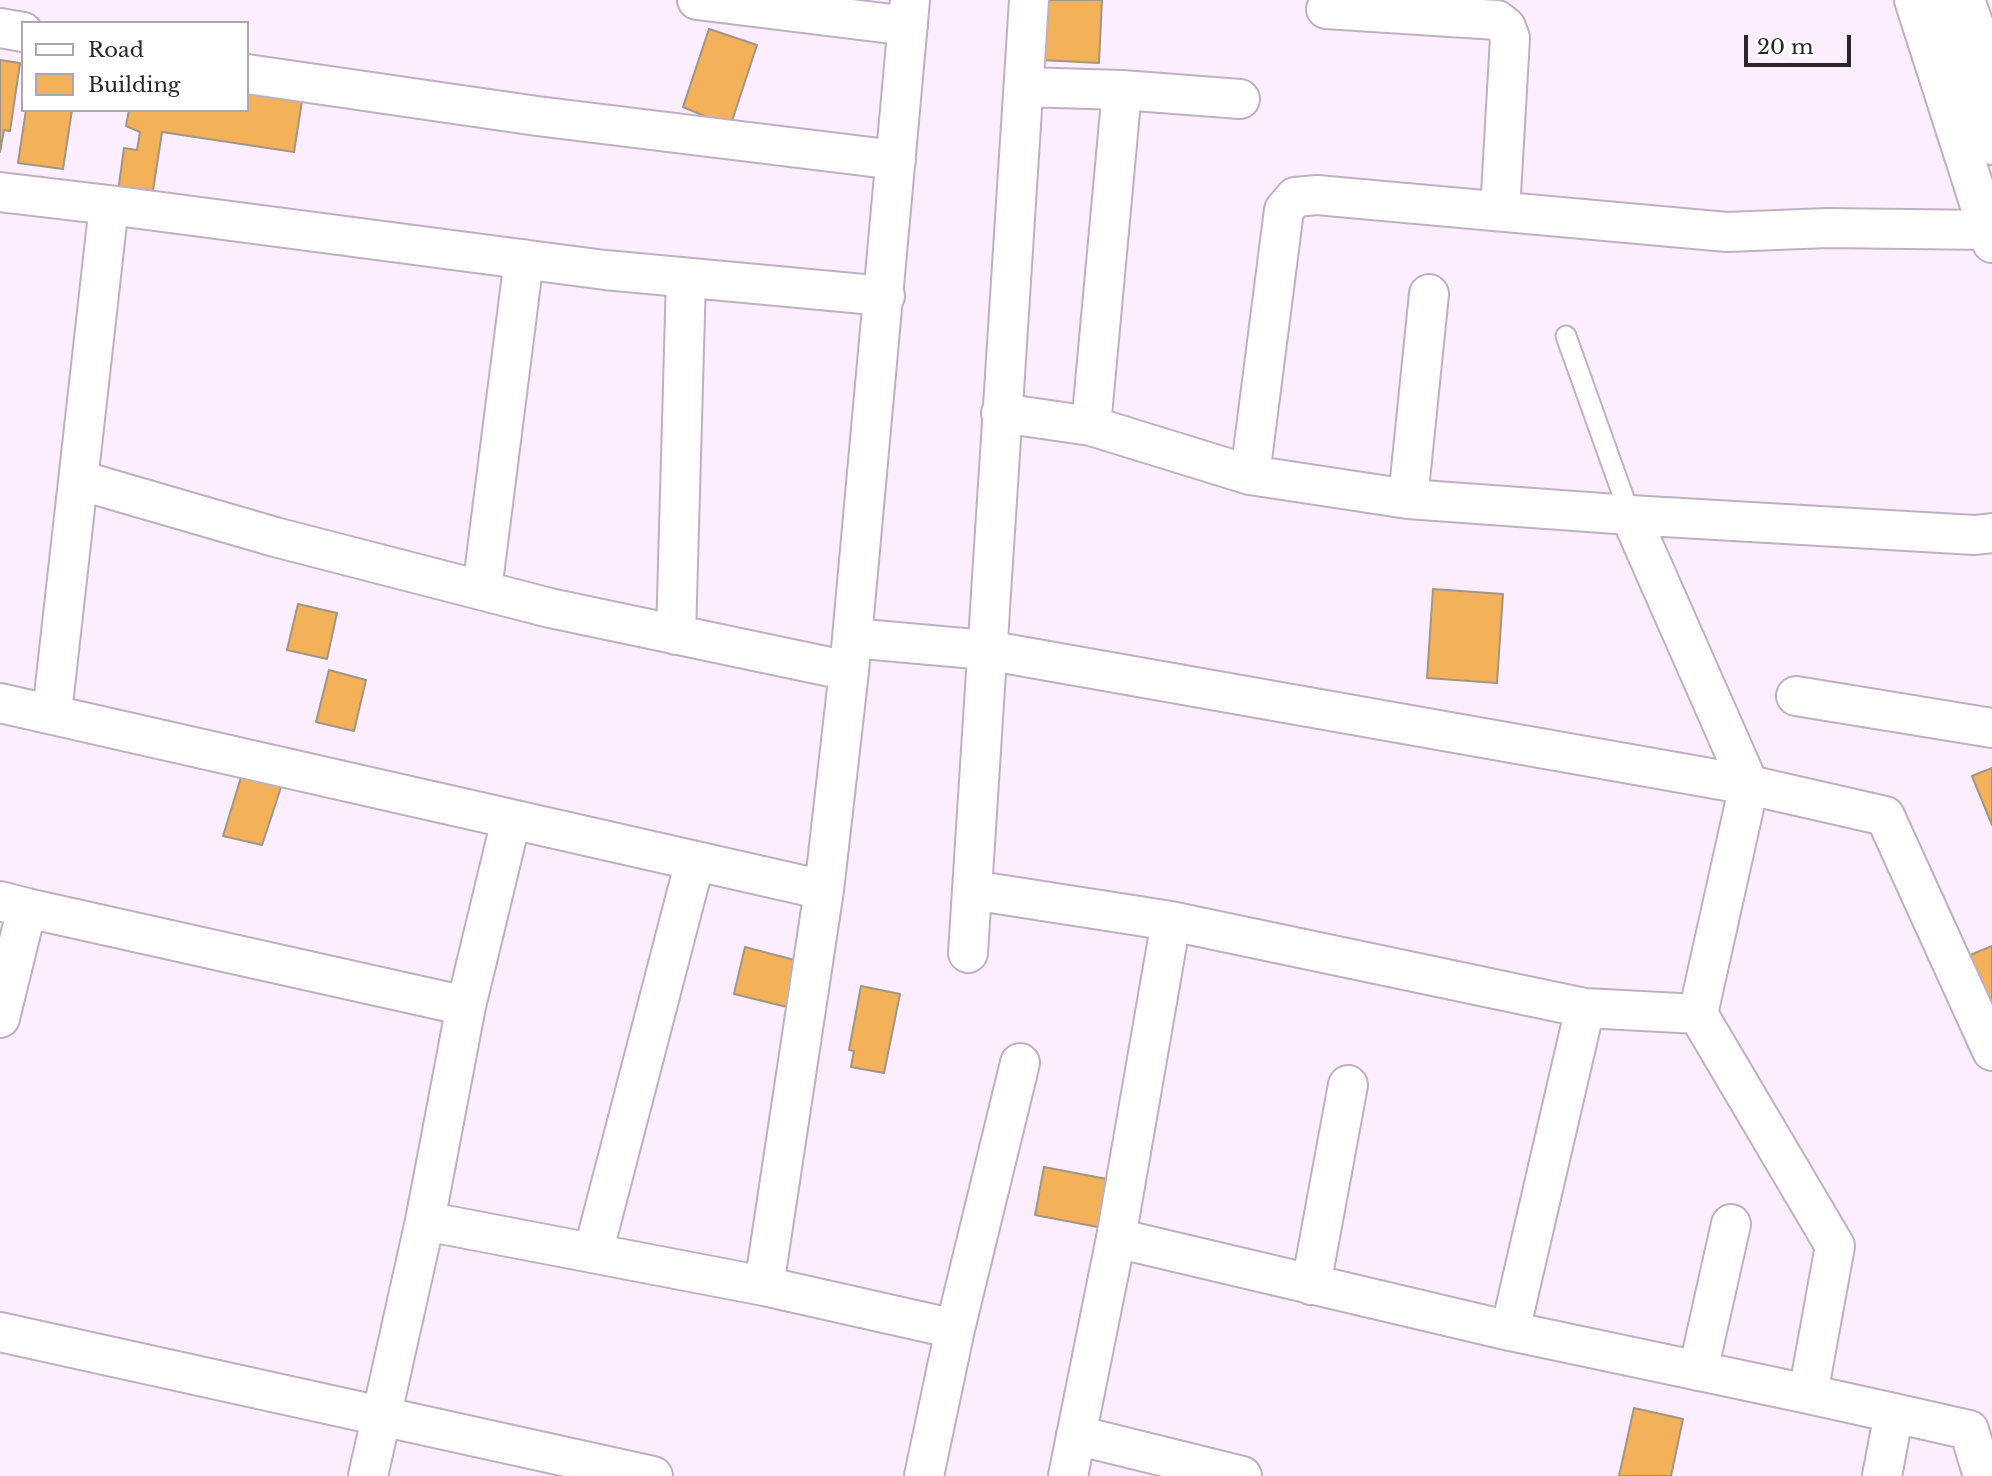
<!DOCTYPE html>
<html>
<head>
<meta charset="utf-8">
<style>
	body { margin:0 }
	#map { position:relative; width:1992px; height:1476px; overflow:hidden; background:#fceeff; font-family:"Libre Baskerville",serif }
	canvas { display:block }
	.legend { position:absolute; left:21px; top:21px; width:228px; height:91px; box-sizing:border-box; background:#fff; border:2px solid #aaa8ab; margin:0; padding:9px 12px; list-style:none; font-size:21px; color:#2b262c }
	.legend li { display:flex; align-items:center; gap:14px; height:35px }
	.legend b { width:35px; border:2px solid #aaa8ab }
	.scale { position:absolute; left:1744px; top:35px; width:107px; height:32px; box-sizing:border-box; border:4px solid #2b262c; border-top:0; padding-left:9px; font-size:21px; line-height:24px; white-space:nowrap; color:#2b262c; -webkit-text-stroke:5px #fff; paint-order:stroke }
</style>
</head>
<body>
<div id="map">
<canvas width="1992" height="1476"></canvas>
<ul class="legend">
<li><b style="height:9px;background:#fff"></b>Road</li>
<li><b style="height:19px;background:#f3b25a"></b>Building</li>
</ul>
<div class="scale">20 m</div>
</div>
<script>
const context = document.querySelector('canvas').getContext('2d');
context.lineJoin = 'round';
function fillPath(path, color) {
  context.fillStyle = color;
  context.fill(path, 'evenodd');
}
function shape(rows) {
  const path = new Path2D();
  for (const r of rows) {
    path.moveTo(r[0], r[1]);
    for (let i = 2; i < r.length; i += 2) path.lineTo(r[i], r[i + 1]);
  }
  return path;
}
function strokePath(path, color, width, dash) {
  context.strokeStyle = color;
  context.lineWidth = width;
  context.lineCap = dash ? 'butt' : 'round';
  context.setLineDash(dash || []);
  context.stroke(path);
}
const building = shape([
	[1044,0,1102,0,1099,63,1041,60,1044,0],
	[709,29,757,45,730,127,683,107,709,29],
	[0,60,20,63,10,131,4,130,0,152,0,60],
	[247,92,302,101,294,152,162,132,152,197,118,192,124,148,137,150,140,132,126,126,129,110,247,110,247,92],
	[26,110,72,110,63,169,18,163,26,110],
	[1433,589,1503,594,1497,683,1427,678,1433,589],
	[298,604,337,613,327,659,287,650,298,604],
	[329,670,366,680,354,731,316,722,329,670],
	[1992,768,1992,825,1972,776,1992,768],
	[242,774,282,784,262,845,223,836,242,774],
	[1992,946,1992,1012,1968,956,1992,946],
	[745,947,802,962,791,1008,734,994,745,947],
	[861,986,900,994,884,1073,851,1067,854,1051,849,1050,861,986],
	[1044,1167,1112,1180,1103,1228,1035,1215,1044,1167],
	[1634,1408,1683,1419,1671,1476,1619,1476,1634,1408]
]);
fillPath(building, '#f3b25a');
strokePath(building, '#a19586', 2);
const service = shape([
	[1566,336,1630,515]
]);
const minor = shape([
	[697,0,908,26],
	[1326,9,1497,20,1506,27,1510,38,1500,211],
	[0,28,23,32],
	[247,74,537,116,896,160],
	[1024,87,1122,90,1091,426],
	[1122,90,1240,99],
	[0,192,109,205],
	[1001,413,1091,426,1250,475,1408,499,1630,515,1975,535,1992,533],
	[1250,475,1284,210,1295,197,1317,195,1727,232,1827,228,1988,230],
	[79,480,275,537,550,608,849,671],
	[1408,499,1429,294],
	[1630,515,1749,785,1698,1014,1835,1246,1808,1394,1894,1413,1882,1476],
	[482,590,524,259],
	[676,635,686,278],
	[852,638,986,650,1749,785,1885,816,1992,1051],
	[1796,696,1992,728],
	[0,703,824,890,849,671,910,0],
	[52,713,109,205,605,270,885,296],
	[511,820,466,1006,425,1221,764,1286,824,890],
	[972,890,1171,921,1116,1238,1068,1476],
	[0,901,27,908,0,1018],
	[27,908,466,1006],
	[968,953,1029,0],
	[1585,1008,1698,1014],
	[1116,1238,1510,1331,1585,1008,1171,921],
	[593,1253,695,861],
	[1311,1285,1348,1085],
	[764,1286,955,1329],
	[1510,1331,1808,1394],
	[0,1332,653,1476],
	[1698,1371,1731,1224],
	[1894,1413,1969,1430,1983,1476],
	[1076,1435,1242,1476],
	[368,1476,425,1221],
	[924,1476,955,1329,1020,1063]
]);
const primary = shape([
	[1914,0,1992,243],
	[1965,0,1992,75]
]);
const trunk = shape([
	[1946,0,1992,145]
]);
strokePath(service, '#beb0c0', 23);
strokePath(minor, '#beb0c0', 42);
strokePath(primary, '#beb0c0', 42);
strokePath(trunk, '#beb0c0', 42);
strokePath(service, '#fff', 19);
strokePath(minor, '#fff', 38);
strokePath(primary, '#fff', 38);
strokePath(trunk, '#fff', 38);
</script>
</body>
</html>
